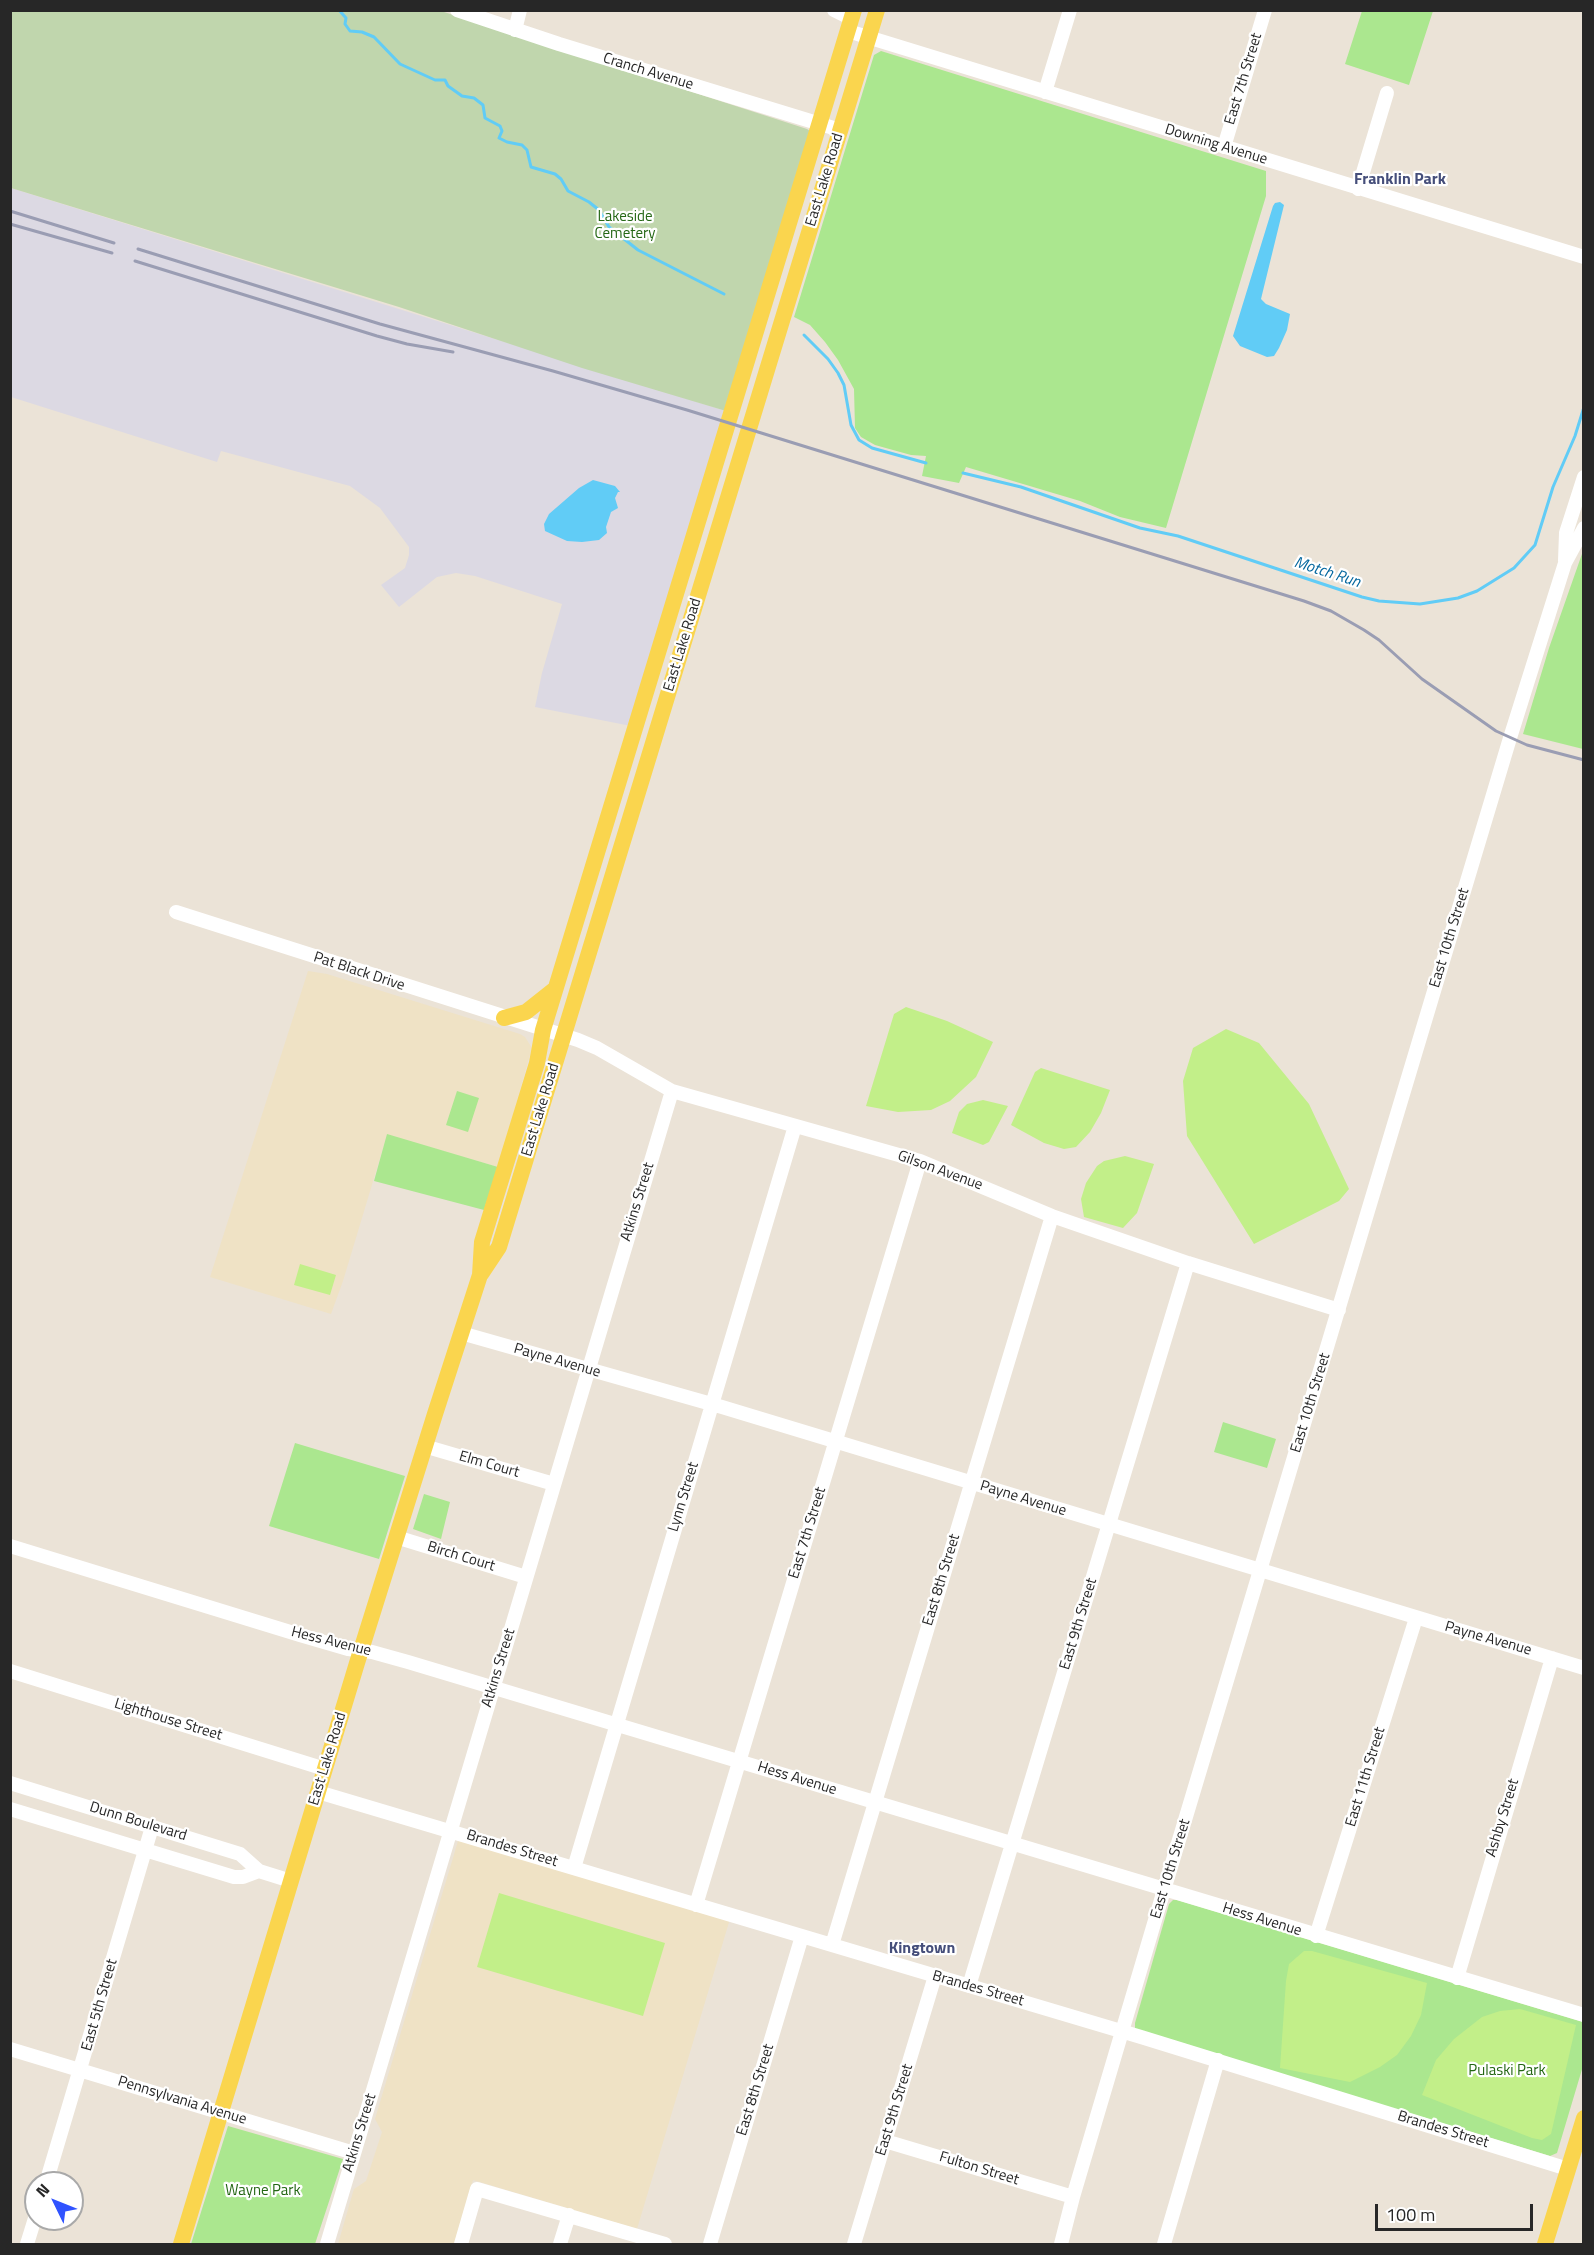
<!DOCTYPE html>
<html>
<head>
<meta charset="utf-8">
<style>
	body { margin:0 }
	#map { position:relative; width:1594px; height:2255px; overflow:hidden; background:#ebe3d7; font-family:"Titillium Web",sans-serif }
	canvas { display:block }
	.frame { position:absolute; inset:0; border:12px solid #272727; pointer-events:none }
	.north { position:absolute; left:24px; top:2171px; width:60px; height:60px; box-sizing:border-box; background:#fff; border:2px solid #a9a9a9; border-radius:50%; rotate:313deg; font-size:16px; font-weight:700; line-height:24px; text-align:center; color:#272727 }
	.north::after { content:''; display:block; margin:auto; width:21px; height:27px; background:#3053ff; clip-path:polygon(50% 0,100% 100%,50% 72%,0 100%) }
	.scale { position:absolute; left:1375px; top:2204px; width:158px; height:27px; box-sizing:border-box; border:3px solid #272727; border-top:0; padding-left:8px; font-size:18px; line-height:21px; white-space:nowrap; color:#272727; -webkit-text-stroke:4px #fff; paint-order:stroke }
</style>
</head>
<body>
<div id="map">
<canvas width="1594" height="2255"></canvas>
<div class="frame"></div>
<div class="north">N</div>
<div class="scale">100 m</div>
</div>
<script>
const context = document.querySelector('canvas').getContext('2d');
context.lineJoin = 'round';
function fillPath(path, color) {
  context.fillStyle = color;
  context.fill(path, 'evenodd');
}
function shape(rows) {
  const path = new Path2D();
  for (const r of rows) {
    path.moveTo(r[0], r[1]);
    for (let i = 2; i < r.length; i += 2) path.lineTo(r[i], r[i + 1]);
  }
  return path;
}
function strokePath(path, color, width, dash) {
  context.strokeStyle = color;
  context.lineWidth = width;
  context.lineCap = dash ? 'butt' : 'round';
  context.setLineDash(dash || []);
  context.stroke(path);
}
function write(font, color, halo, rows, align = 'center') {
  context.font = font + ' "Titillium Web",sans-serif';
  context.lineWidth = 4.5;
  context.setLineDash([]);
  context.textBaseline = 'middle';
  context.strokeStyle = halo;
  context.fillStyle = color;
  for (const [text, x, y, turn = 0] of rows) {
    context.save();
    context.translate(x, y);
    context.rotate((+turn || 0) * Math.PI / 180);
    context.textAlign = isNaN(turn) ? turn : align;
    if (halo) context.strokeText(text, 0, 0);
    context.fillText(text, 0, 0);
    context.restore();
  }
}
fillPath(shape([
	[11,188,726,411,631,726,535,707,542,673,562,604,475,576,456,573,437,577,399,607,381,585,405,568,409,555,409,547,380,508,350,486,221,451,217,462,11,397]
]), '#dcd9e3');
fillPath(shape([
	[308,971,327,974,520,1034,525,1037,532,1048,498,1167,387,1135,343,1281,331,1314,210,1277],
	[462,1839,730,1919,637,2229,473,2180,454,2244,338,2244,353,2192,354,2189,366,2181,382,2132,375,2119,458,1841]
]), '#efe2c5');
fillPath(shape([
	[1362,11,1433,11,1409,85,1345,64],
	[881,51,1266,171,1266,196,1166,528,1120,517,1080,501,966,467,959,483,922,476,926,456,911,455,875,445,861,437,855,428,854,389,838,360,825,342,810,325,794,317,874,55],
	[1583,551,1583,749,1523,734,1549,648],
	[457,1091,479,1098,468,1132,446,1125],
	[387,1134,498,1167,484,1210,374,1181],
	[1223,1422,1276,1439,1267,1468,1214,1452],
	[295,1443,405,1476,379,1559,269,1526],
	[424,1494,450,1502,441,1539,413,1529],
	[1173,1900,1177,1900,1583,2022,1583,2066,1557,2153,1550,2156,1135,2030,1135,2023,1169,1904],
	[228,2126,343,2159,315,2244,191,2244]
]), '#abe78f');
fillPath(shape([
	[11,11,441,11,807,129,810,131,726,411,582,368,399,307,11,188]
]), '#c0d6ad');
fillPath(shape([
	[906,1007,947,1021,993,1042,976,1077,950,1101,931,1110,898,1112,866,1106,894,1014],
	[1226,1029,1259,1043,1309,1104,1349,1189,1339,1201,1254,1244,1187,1136,1183,1081,1193,1048],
	[1041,1068,1110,1090,1101,1113,1090,1132,1076,1147,1064,1149,1044,1143,1011,1125,1035,1072],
	[983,1100,1008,1106,989,1142,983,1145,952,1133,959,1112,967,1104],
	[1125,1156,1154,1164,1137,1213,1123,1228,1084,1217,1081,1199,1086,1183,1097,1166,1104,1161],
	[300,1264,336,1275,330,1295,294,1285],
	[499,1893,665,1943,643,2016,477,1967],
	[1304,1951,1312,1951,1427,1983,1421,2015,1411,2036,1397,2055,1380,2067,1350,2082,1280,2068,1286,1981,1289,1964],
	[1520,2009,1576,2025,1551,2134,1542,2140,1532,2138,1422,2095,1436,2060,1454,2039,1482,2017,1500,2011]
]), '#c2ef89');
fillPath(shape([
	[1280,202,1284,205,1261,299,1266,304,1290,314,1287,330,1279,348,1274,356,1267,357,1240,346,1233,336,1273,206,1275,203],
	[593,480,615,486,620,492,618,492,615,498,618,508,611,512,606,527,607,533,599,540,582,542,567,541,545,531,544,524,549,514,579,488]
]), '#61ccf6');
strokePath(shape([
	[339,10,346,18,345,24,350,31,362,32,374,37,400,64,435,80,445,80,448,86,462,96,474,98,483,105,485,118,500,126,502,131,499,138,507,142,522,145,527,150,531,167,555,174,561,179,568,191,589,202,599,210,609,227,638,250,724,294],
	[804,335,828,359,838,373,844,385,851,425,859,440,872,448,926,463],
	[963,473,1021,487,1140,528,1178,536,1362,597,1379,601,1420,604,1458,598,1477,591,1514,568,1535,545,1553,487,1575,436,1584,407]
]), '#61ccf6', 3);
strokePath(shape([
	[457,10,559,44,840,130],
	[834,10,852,19],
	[515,30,520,10],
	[848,31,1584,257],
	[1045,92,1070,10],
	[1224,147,1265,10],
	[1358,189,1387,93],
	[1565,561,1566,533,1584,477],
	[176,912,578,1040,597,1048,672,1091,920,1161,1052,1216,1188,1263,1339,1310],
	[461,1333,722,1407,1584,1668],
	[424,1446,554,1484],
	[396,1537,526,1577],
	[10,1546,300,1635,348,1649,372,1652,408,1662,1584,2015],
	[10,1671,325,1769],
	[10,1783,240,1854,259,1871,291,1881],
	[318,1792,1141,2037,1568,2169],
	[10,1809,234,1877,243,1877,259,1871],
	[574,1868,795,1126],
	[696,1905,920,1161],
	[1316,1936,1416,1618],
	[832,1945,1052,1216],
	[1457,1978,1552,1658],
	[969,1986,1188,1263],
	[10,2049,354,2153],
	[885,2141,1073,2197],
	[46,2183,152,1827],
	[27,2244,36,2215],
	[327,2244,672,1091],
	[461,2244,477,2189,665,2244],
	[560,2244,569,2215],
	[710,2244,802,1936],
	[854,2244,935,1976],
	[1061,2244,1073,2197,1161,1900,1510,738,1565,563,1584,528],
	[1164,2244,1218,2060]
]), '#fff', 14);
strokePath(shape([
	[504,1018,526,1012,555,989],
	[481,1274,499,1247,877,10],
	[181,2244,357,1663,435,1414,480,1275,482,1242,537,1063,543,1030,854,10],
	[1545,2244,1584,2118]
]), '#fad54e', 16);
strokePath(shape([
	[10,211,114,243],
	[10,224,112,253],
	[138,249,380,324,553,371,687,410,1304,601,1331,611,1364,630,1379,640,1422,679,1496,731,1527,745,1584,760],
	[135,261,377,336,407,344,453,352]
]), '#9a9db3', 3);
write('15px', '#272727', '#fff', [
	["Cranch Avenue",648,72,17],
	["East 7th Street",1244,79,-73],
	["Downing Avenue",1216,145,17],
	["East Lake Road",825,180,-73],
	["East Lake Road",683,645,-73],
	["East 10th Street",1450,938,-73],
	["Pat Black Drive",359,972,18],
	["East Lake Road",541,1110,-73],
	["Gilson Avenue",940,1171,20],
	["Atkins Street",638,1202,-73],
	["Payne Avenue",557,1361,16],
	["East 10th Street",1311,1403,-73],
	["Elm Court",489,1465,16],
	["Lynn Street",684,1497,-73],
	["Payne Avenue",1023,1499,17],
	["East 7th Street",808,1533,-73],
	["Birch Court",461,1557,17],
	["East 8th Street",942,1580,-73],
	["East 9th Street",1079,1624,-73],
	["Payne Avenue",1488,1639,16],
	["Hess Avenue",331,1642,14],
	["Atkins Street",499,1668,-73],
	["Lighthouse Street",168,1720,17],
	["East Lake Road",328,1759,-73],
	["East 11th Street",1366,1777,-73],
	["Hess Avenue",797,1779,17],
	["Ashby Street",1503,1818,-73],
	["Dunn Boulevard",138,1822,17],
	["Brandes Street",512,1849,17],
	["East 10th Street",1171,1869,-73],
	["Hess Avenue",1262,1920,17],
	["Brandes Street",978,1989,16],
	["East 5th Street",100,2005,-74],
	["East 8th Street",756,2090,-73],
	["Pennsylvania Avenue",182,2101,17],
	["East 9th Street",895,2110,-73],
	["Brandes Street",1443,2130,17],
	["Atkins Street",360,2133,-73],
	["Fulton Street",979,2169,17]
]);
write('15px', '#246714', '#fff', [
	["Lakeside",625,217],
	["Cemetery",625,234],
	["Pulaski Park",1507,2071],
	["Wayne Park",263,2191]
]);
write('bold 16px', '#454e7a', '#fff', [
	["Franklin Park",1400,180],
	["Kingtown",922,1949]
]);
write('italic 16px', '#04679e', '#fff', [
	["Motch Run",1327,573,18]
]);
</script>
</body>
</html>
